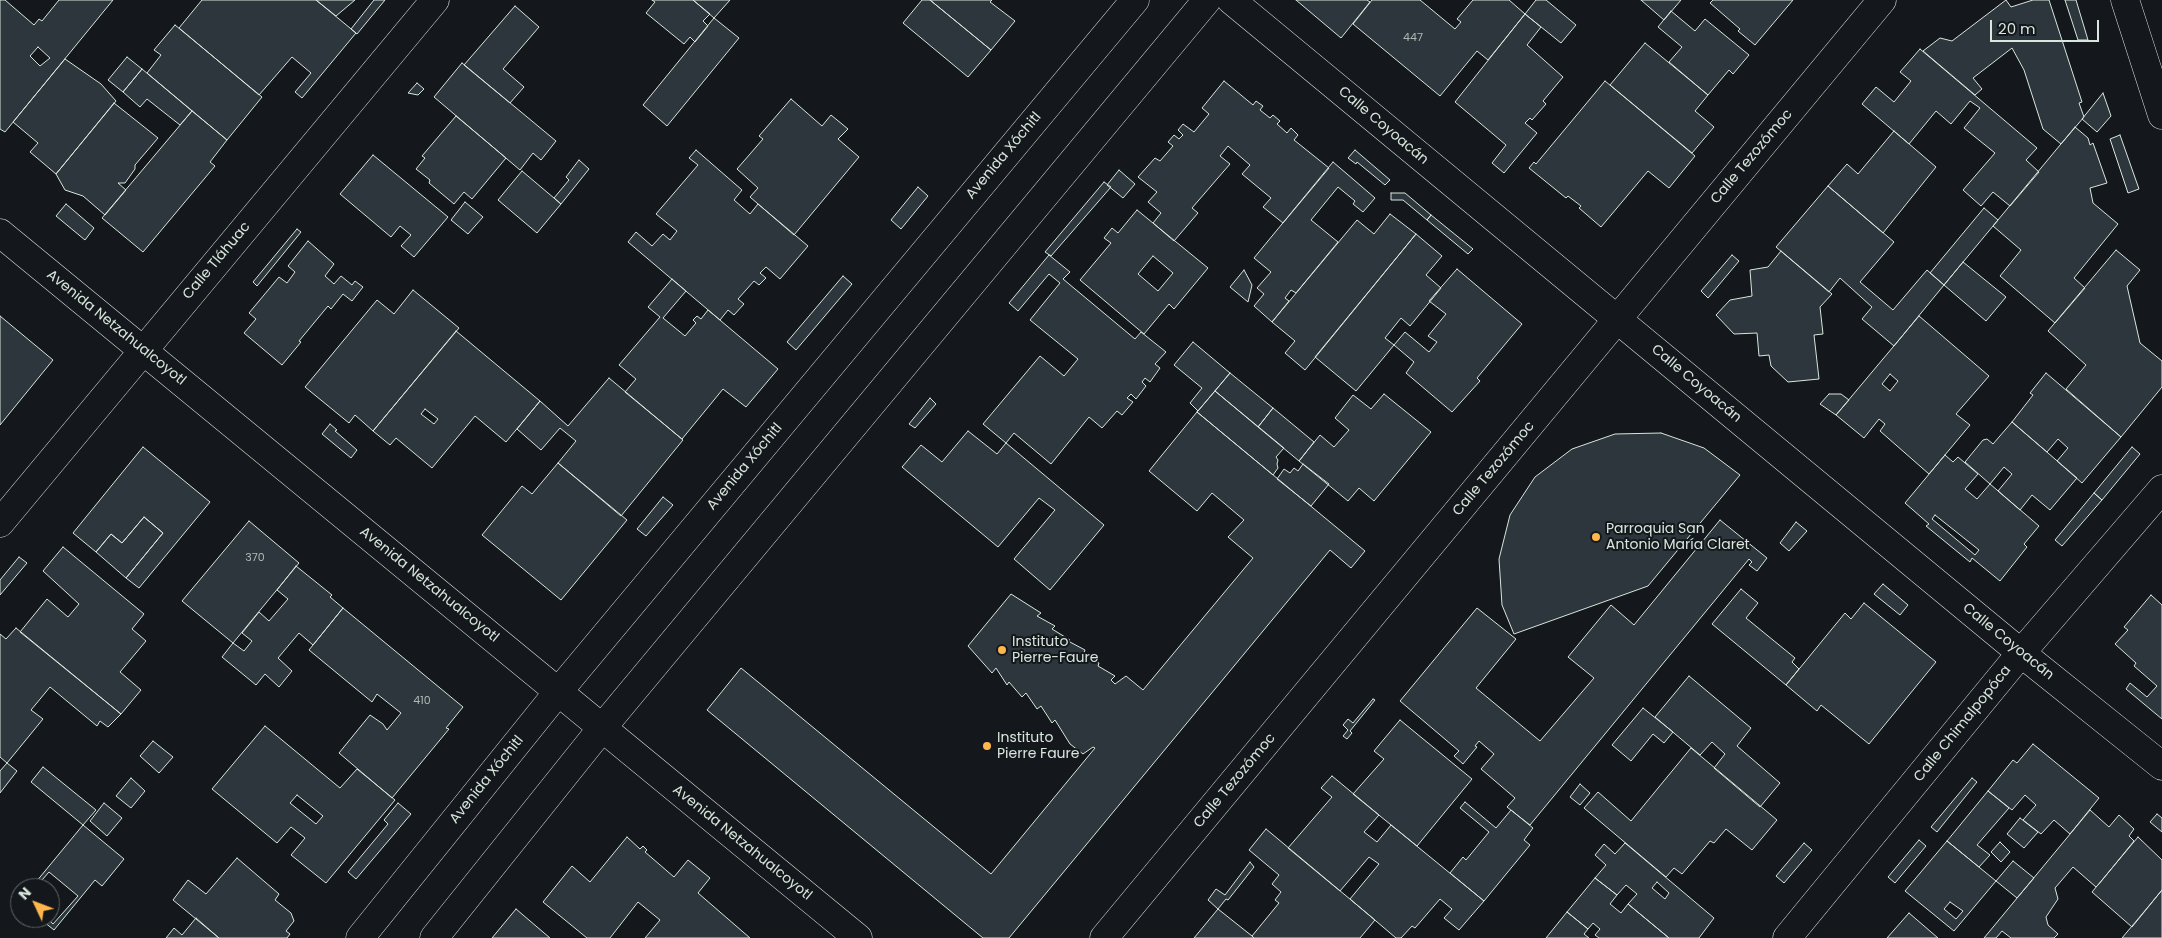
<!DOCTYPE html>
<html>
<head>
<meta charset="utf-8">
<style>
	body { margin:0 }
	#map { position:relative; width:2162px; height:938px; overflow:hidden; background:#14181c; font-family:Poppins,sans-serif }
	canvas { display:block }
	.north { position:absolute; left:10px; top:878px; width:50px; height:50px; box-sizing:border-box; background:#14181c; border:1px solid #626a69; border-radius:50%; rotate:313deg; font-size:14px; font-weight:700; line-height:20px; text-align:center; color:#d8e6dc }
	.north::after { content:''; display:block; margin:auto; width:18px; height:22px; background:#ffb74d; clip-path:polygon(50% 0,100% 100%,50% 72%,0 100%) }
	.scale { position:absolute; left:1990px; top:20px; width:109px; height:22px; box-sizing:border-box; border:2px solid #d8e6dc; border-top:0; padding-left:6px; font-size:15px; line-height:18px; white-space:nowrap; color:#d8e6dc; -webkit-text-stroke:4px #14181c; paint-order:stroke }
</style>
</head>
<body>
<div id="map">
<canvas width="2162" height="938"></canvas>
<div class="north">N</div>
<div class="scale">20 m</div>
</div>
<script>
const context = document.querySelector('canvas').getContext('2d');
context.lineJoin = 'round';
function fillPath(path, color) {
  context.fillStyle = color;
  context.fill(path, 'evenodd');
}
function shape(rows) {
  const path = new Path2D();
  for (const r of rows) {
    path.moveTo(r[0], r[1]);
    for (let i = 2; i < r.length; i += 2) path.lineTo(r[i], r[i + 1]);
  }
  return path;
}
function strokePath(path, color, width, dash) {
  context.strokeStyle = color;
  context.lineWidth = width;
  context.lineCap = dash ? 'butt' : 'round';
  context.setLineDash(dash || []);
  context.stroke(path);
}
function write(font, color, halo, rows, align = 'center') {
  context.font = font + ' Poppins,sans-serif';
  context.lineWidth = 4;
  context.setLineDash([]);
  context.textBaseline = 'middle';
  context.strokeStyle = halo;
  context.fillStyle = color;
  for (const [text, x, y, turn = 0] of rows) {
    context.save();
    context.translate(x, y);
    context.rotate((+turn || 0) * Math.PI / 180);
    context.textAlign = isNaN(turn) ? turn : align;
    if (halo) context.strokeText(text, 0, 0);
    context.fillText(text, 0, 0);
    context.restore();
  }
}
const building = shape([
	[0,0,5,0,34,25,39,19,42,21,59,0,113,0,5,132,0,129,0,0],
	[38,47,50,58,40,66,30,56,38,47],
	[202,0,316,0,356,33,302,98,295,92,311,73,292,57,259,95,179,28,202,0],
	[316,0,355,0,336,16,316,0],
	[374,0,385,0,357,34,351,29,374,0],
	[652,0,693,0,710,14,703,21,708,26,695,42,690,37,684,44,646,13,655,2,652,0],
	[693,0,730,0,714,18,693,0],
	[922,0,930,0,991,50,968,77,903,23,922,0],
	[930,0,992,0,990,2,1015,21,991,50,930,0],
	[1296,0,1367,0,1370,2,1341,38,1296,0],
	[1372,0,1420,0,1455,29,1461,22,1457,19,1473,0,1509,0,1525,14,1488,60,1477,51,1440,96,1353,24,1372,0],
	[1536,0,1546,0,1576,25,1561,43,1525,14,1536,0],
	[1641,0,1681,0,1664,20,1641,0],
	[1713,0,1793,0,1755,45,1738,31,1740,29,1710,3,1713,0],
	[2006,0,2011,7,2033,0,2049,0,2082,102,2079,103,2084,117,2061,144,2043,129,2024,70,2012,48,1973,78,1982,89,1975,95,1923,51,1940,38,1952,41,2006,0],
	[2065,0,2076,0,2088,40,2078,40,2065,0],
	[515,6,539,27,503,69,524,87,510,103,464,65,515,6],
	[1671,11,1695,31,1705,19,1749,55,1733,74,1729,70,1708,95,1669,62,1682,47,1658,27,1671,11],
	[1525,14,1541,27,1527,45,1563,77,1543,101,1546,104,1532,120,1530,118,1525,123,1537,133,1504,173,1492,163,1506,145,1455,102,1525,14],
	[714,18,739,38,667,126,643,105,714,18],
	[175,25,262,97,227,140,147,73,161,55,154,50,175,25],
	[1645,43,1708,95,1695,111,1714,127,1692,153,1610,85,1645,43],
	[1920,49,2037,148,2026,160,2039,172,2010,206,1993,192,1981,206,1963,190,1995,153,1964,128,1980,108,1970,101,1951,124,1936,111,1909,144,1862,104,1876,87,1894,102,1911,81,1900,72,1920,49],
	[127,57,142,69,123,92,108,80,127,57],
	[65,59,101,84,116,101,56,174,30,152,38,143,13,122,65,59],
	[462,63,556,141,541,160,533,153,520,170,434,97,462,63],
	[142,69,192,111,180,125,147,99,140,107,123,92,142,69],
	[1224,81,1253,105,1256,101,1263,106,1260,110,1270,118,1273,115,1280,121,1277,124,1287,133,1291,128,1298,135,1294,140,1329,168,1283,223,1263,207,1271,198,1242,174,1250,165,1228,146,1220,156,1230,164,1192,208,1198,213,1174,241,1153,223,1161,213,1148,202,1157,192,1138,177,1155,158,1160,161,1173,146,1168,142,1174,135,1179,139,1183,135,1178,130,1183,124,1194,132,1209,114,1202,108,1224,81],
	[1605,81,1695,156,1669,188,1648,171,1601,227,1579,208,1581,206,1568,196,1566,198,1529,168,1534,162,1536,164,1605,81],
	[417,83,424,89,418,95,408,93,417,83],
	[2103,93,2111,116,2097,132,2082,119,2103,93],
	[791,99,822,126,831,115,848,129,838,139,859,157,794,235,750,197,758,188,737,169,763,139,759,136,791,99],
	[114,103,158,138,135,165,135,169,125,183,118,183,126,190,105,215,83,196,65,190,56,174,114,103],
	[192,111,227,140,210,162,215,166,143,252,102,218,192,111],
	[456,116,506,158,472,199,464,192,454,204,429,183,430,180,416,169,425,158,422,156,456,116],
	[2075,127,2088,138,2090,145,2093,143,2107,183,2090,188,2093,203,2118,224,2074,278,2085,288,2055,323,2000,276,2021,250,1993,226,2075,127],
	[1894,131,1936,167,1883,233,1828,186,1847,164,1858,174,1894,131],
	[2120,135,2139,189,2128,193,2110,139,2120,135],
	[696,150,742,190,734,200,750,214,758,204,808,246,780,279,766,267,760,273,766,278,759,285,754,281,738,299,744,304,734,315,728,310,720,320,628,242,636,232,652,246,663,234,670,240,677,231,656,214,698,165,689,158,696,150],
	[1355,150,1390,180,1385,185,1357,162,1356,164,1348,158,1355,150],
	[373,155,448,217,414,257,401,246,411,235,400,226,391,237,340,194,373,155],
	[579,160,589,169,561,204,554,198,569,180,566,177,579,160],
	[1333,162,1375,198,1363,212,1353,204,1355,201,1338,187,1311,220,1338,242,1296,293,1291,290,1285,298,1289,301,1272,322,1254,306,1264,294,1257,288,1271,272,1254,258,1333,162],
	[1119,170,1135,184,1123,198,1107,185,1119,170],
	[522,171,561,204,537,233,498,200,522,171],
	[1104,182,1111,187,1051,256,1045,252,1104,182],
	[1828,186,1894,242,1860,282,1893,310,1927,270,1944,285,1894,346,1862,319,1872,307,1840,278,1829,292,1776,247,1828,186],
	[918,187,928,196,901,229,891,220,918,187],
	[1391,193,1405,193,1431,215,1427,220,1403,200,1391,200,1391,193],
	[465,202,483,217,468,234,451,220,465,202],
	[66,204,94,228,85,240,56,216,66,204],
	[1984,208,1998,220,1944,285,1930,273,1984,208],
	[1137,210,1208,268,1174,309,1169,304,1144,334,1080,280,1111,243,1104,238,1112,228,1118,233,1137,210],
	[1153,256,1173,273,1158,291,1138,274,1153,256],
	[1390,214,1416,234,1305,370,1285,353,1295,341,1272,322,1357,220,1374,234,1390,214],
	[1431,215,1473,249,1468,254,1427,220,1431,215],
	[297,229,301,232,257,286,253,282,297,229],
	[1416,234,1442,256,1426,275,1441,288,1410,326,1401,318,1385,338,1394,345,1356,391,1315,357,1416,234],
	[308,241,334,264,325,276,334,284,341,276,352,285,355,281,363,287,352,301,343,294,331,309,328,306,299,341,301,342,282,365,244,333,256,319,249,313,279,277,287,283,295,272,288,266,308,241],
	[2116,250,2140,270,2127,286,2140,343,2162,361,2162,387,2121,437,2066,389,2086,365,2048,331,2116,250],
	[1781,251,1832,294,1820,307,1823,334,1814,335,1819,379,1788,382,1771,366,1769,355,1759,356,1757,333,1734,334,1716,315,1730,300,1752,296,1750,270,1768,267,1781,251],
	[1049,255,1070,272,1063,279,1135,339,1141,332,1166,352,1155,364,1160,368,1150,382,1145,378,1142,382,1146,386,1136,399,1131,394,1127,398,1133,402,1122,415,1117,411,1102,428,1089,417,1051,464,1014,433,1006,443,983,424,1040,356,1064,376,1078,359,1030,320,1060,283,1049,274,1018,311,1009,303,1049,255],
	[1732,255,1739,261,1708,298,1701,291,1732,255],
	[1963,262,2006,297,1986,321,1944,285,1963,262],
	[1457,269,1522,324,1477,378,1480,381,1452,412,1406,373,1414,362,1394,345,1405,332,1429,352,1437,342,1428,336,1446,314,1429,301,1457,269],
	[1244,270,1252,285,1248,302,1230,287,1244,270],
	[843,276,852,284,796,350,787,342,843,276],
	[672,279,686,291,663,318,685,336,696,323,693,320,697,316,701,319,708,310,778,369,746,407,723,389,682,439,625,392,636,379,619,365,660,317,648,307,672,279],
	[413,290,459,328,373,431,355,415,349,423,305,387,377,300,394,314,413,290],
	[0,316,53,360,0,425,0,316],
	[1919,316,1989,376,1956,414,1970,425,1929,474,1880,431,1885,424,1879,419,1864,438,1836,415,1919,316],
	[1890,374,1898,381,1890,391,1882,384,1890,374],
	[456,331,540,401,506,442,475,416,432,468,396,438,390,445,373,431,456,331],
	[425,409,438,419,434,424,421,414,425,409],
	[1193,342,1230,373,1198,411,1190,403,1202,388,1174,365,1193,342],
	[1230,373,1273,408,1258,427,1215,391,1230,373],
	[2046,373,2121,437,2082,483,2057,461,2068,448,2058,439,2047,452,2012,422,2033,395,2030,393,2046,373],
	[609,378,683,440,621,516,558,463,576,441,560,428,541,450,517,429,540,401,568,426,609,378],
	[1215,391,1284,448,1276,457,1278,460,1277,464,1278,468,1273,475,1197,412,1215,391],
	[1384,394,1431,432,1374,501,1359,488,1348,501,1299,461,1320,435,1334,447,1349,430,1335,418,1353,395,1371,409,1384,394],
	[1829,394,1841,394,1849,400,1836,415,1820,404,1829,394],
	[930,398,936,404,915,428,909,424,930,398],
	[1273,408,1314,442,1299,461,1258,427,1273,408],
	[1197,412,1365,551,1351,568,1330,550,1009,938,983,938,707,710,741,668,991,874,1095,748,1093,747,1083,754,1070,744,1055,720,1052,723,1041,706,1037,709,1026,693,1022,697,1009,682,1007,685,996,668,992,673,968,646,1011,594,1041,613,1037,616,1055,626,1052,629,1070,640,1068,641,1085,650,1083,655,1099,663,1098,666,1115,676,1111,680,1115,684,1126,676,1143,690,1253,558,1228,537,1244,520,1212,493,1197,511,1149,471,1197,412],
	[2012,422,2077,478,2050,510,2032,495,2020,510,1998,491,2012,474,2004,467,1990,484,1965,462,1983,440,1987,439,1993,444,2012,422],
	[330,424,337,430,335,431,357,450,351,458,322,434,330,424],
	[968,431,997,454,1006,443,1104,525,1050,590,1014,559,1055,510,1039,498,998,547,902,467,921,445,942,462,968,431],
	[1661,433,1704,448,1740,475,1648,586,1514,634,1502,605,1499,559,1510,515,1535,477,1572,449,1615,434,1661,433],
	[143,447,210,502,139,588,126,578,163,533,144,517,122,543,111,534,96,552,73,533,143,447],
	[2132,447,2140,454,2102,500,2094,493,2132,447],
	[1945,455,1953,462,1958,457,1978,474,1965,489,1977,499,1990,484,2039,526,2024,544,2027,547,2000,581,1972,558,1970,562,1926,526,1929,524,1905,503,1945,455],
	[1935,515,1979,550,1975,555,1932,519,1935,515],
	[558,463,627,520,561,600,482,535,522,486,532,494,558,463],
	[1303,464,1329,484,1311,506,1277,479,1284,469,1290,473,1294,468,1298,471,1303,464],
	[2094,493,2102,500,2062,546,2055,540,2094,493],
	[663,497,673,505,646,536,637,529,663,497],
	[144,517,163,533,126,578,96,552,111,534,122,543,144,517],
	[1720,520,1767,558,1757,571,1749,565,1752,562,1749,559,1530,825,1507,807,1515,798,1481,769,1494,754,1479,741,1475,746,1477,747,1463,764,1454,756,1459,751,1400,701,1477,608,1516,639,1476,688,1540,741,1594,678,1568,657,1611,605,1634,625,1720,520],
	[249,521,299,563,233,643,182,601,249,521],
	[1796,522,1807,531,1789,551,1780,543,1796,522],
	[63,547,144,614,132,629,146,641,120,672,141,690,121,714,20,632,47,599,68,617,79,604,43,571,63,547],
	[19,557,27,563,0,595,0,580,19,557],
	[296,566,332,595,330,597,343,608,313,645,299,633,278,658,292,671,279,687,265,674,256,685,222,657,233,643,244,651,252,641,242,633,259,612,269,621,288,599,277,590,296,566],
	[1883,584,1908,605,1900,615,1874,594,1883,584],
	[1741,589,1758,603,1746,618,1795,658,1792,662,1799,669,1786,685,1712,624,1741,589],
	[2151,595,2162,605,2162,719,2126,689,2130,683,2147,697,2157,686,2134,666,2136,663,2115,644,2128,630,2124,627,2151,595],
	[1864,603,1936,662,1869,744,1821,705,1817,711,1786,685,1845,613,1851,619,1864,603],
	[343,608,463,707,446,728,449,729,392,798,339,753,370,715,383,724,387,730,401,713,377,694,372,702,309,650,343,608],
	[16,628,121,714,108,727,100,721,97,726,50,687,31,710,43,719,7,763,0,757,0,634,6,639,16,628],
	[1689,676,1751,728,1737,746,1780,783,1760,807,1714,768,1725,754,1712,742,1700,755,1655,717,1689,676],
	[1373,699,1375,700,1350,731,1352,733,1347,739,1343,736,1348,730,1343,725,1348,719,1353,723,1373,699],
	[1643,708,1673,732,1664,743,1653,734,1631,761,1612,745,1643,708],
	[1400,720,1472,779,1417,846,1353,794,1384,759,1374,751,1400,720],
	[265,726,340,788,357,769,395,800,326,883,291,855,305,838,291,827,277,843,212,789,265,726],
	[297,795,323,816,316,824,290,803,297,795],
	[153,741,173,757,159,773,140,756,153,741],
	[2033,744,2099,798,2070,834,2054,820,2041,834,2023,820,2036,805,2025,795,2012,810,1988,791,2013,760,2017,763,2033,744],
	[1691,748,1777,820,1752,850,1726,829,1714,843,1710,841,1682,874,1674,868,1666,877,1584,808,1598,792,1631,821,1691,748],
	[7,763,17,771,0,793,0,771,7,763],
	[43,767,96,810,83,825,31,782,43,767],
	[1332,776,1379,815,1364,832,1377,842,1391,825,1484,901,1459,930,1444,918,1452,909,1440,899,1415,928,1412,926,1401,938,1396,938,1350,899,1379,864,1369,857,1340,891,1288,848,1332,797,1321,788,1332,776],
	[131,778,145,791,131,808,116,796,131,778],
	[1972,778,1977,782,1937,832,1931,827,1972,778],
	[1580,784,1590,793,1580,805,1570,797,1580,784],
	[1988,791,2009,808,1977,845,1990,855,1979,867,1947,841,1988,791],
	[1465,802,1496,828,1511,810,1533,828,1524,840,1530,845,1484,901,1450,873,1463,857,1466,860,1489,832,1460,808,1465,802],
	[104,803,122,818,107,836,90,821,104,803],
	[398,803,411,814,356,879,348,872,388,824,384,820,398,803],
	[2090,810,2109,827,2119,815,2134,829,2129,836,2134,841,2099,884,2096,887,2073,867,2055,888,2058,899,2046,917,2048,925,2058,934,2054,938,2011,938,2002,931,1996,938,1984,938,2090,810],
	[2157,814,2162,818,2162,832,2150,822,2157,814],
	[2020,818,2038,832,2024,848,2007,834,2020,818],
	[83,825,124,859,102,886,95,880,54,930,39,918,47,918,53,924,78,896,49,872,35,888,31,888,83,825],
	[1266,829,1375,920,1360,938,1254,938,1252,936,1279,903,1275,900,1281,892,1272,884,1279,875,1249,850,1266,829],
	[627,837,640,849,643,846,647,850,645,852,674,877,688,860,710,878,698,893,750,938,645,938,660,920,638,902,610,938,587,938,543,902,572,866,590,882,627,837],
	[2138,837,2162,860,2162,890,2132,927,2092,892,2138,837],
	[1919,840,1926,846,1895,883,1888,877,1919,840],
	[1947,841,1996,881,1954,931,1905,891,1947,841],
	[1950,902,1963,911,1956,919,1944,909,1950,902],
	[2000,842,2010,852,2001,862,1991,852,2000,842],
	[1625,843,1714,918,1699,938,1669,938,1628,904,1637,894,1626,885,1617,895,1595,878,1606,865,1595,855,1604,844,1615,854,1625,843],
	[1657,882,1669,893,1665,899,1652,888,1657,882],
	[1804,843,1812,850,1784,883,1776,876,1804,843],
	[237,858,279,894,275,900,291,913,294,921,286,931,290,934,287,938,219,938,173,900,188,880,206,894,237,858],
	[2013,861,2034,878,2017,898,1996,881,2013,861],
	[1250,862,1254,867,1228,900,1226,899,1218,909,1208,900,1216,889,1225,895,1250,862],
	[1595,878,1617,895,1610,904,1621,913,1628,904,1669,938,1599,938,1595,935,1600,929,1593,923,1588,929,1567,912,1595,878],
	[2162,890,2162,938,2122,938,2148,907,2162,890],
	[516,909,550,938,492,938,516,909],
	[1218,909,1252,936,1254,938,1194,938,1218,909],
	[1567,912,1588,929,1584,934,1589,938,1546,938,1567,912],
	[1909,913,1938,938,1887,938,1909,913],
	[196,918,219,938,166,938,174,928,182,935,196,918]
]);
fillPath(building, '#2c363c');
strokePath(building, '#d8e6dc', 1);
const minor = shape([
	[1231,0,2021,653,2162,766],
	[2125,0,2162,115],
	[0,233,858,938],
	[0,523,435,0],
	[360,938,558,692,1135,0],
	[434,938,602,728,1207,0],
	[1104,938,1882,0],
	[1787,938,2021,653,2162,489]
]);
strokePath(minor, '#d8e6dc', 29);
strokePath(minor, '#14181c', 28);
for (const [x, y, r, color] of [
	[1596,537,5,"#ffb74d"],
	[1002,650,5,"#ffb74d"],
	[987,746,5,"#ffb74d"]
]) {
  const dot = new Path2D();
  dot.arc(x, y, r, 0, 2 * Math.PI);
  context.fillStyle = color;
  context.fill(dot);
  strokePath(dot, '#14181c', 2);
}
write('11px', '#adbab4', null, [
	["447",1413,38],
	["370",255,558],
	["410",422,701]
]);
write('14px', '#d8e6dc', '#14181c', [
	["Calle Coyoacán",1383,126,40],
	["Avenida Xóchitl",1004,156,-50],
	["Calle Tezozómoc",1752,157,-50],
	["Calle Tláhuac",217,261,-50],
	["Avenida Netzahualcoyotl",116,328,39],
	["Calle Coyoacán",1696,384,40],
	["Avenida Xóchitl",745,467,-50],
	["Calle Tezozómoc",1494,469,-50],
	["Avenida Netzahualcoyotl",429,585,39],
	["Calle Coyoacán",2008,642,39],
	["Calle Chimalpopóca",1963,724,-51],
	["Avenida Xóchitl",487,780,-51],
	["Calle Tezozómoc",1235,781,-50],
	["Avenida Netzahualcoyotl",742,843,39]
]);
write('14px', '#d8e6dc', '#14181c', [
	["Parroquia San",1606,529],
	["Antonio María Claret",1606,545],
	["Instituto",1012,642],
	["Pierre-Faure",1012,658],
	["Instituto",997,738],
	["Pierre Faure",997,754]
], 'left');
</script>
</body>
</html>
